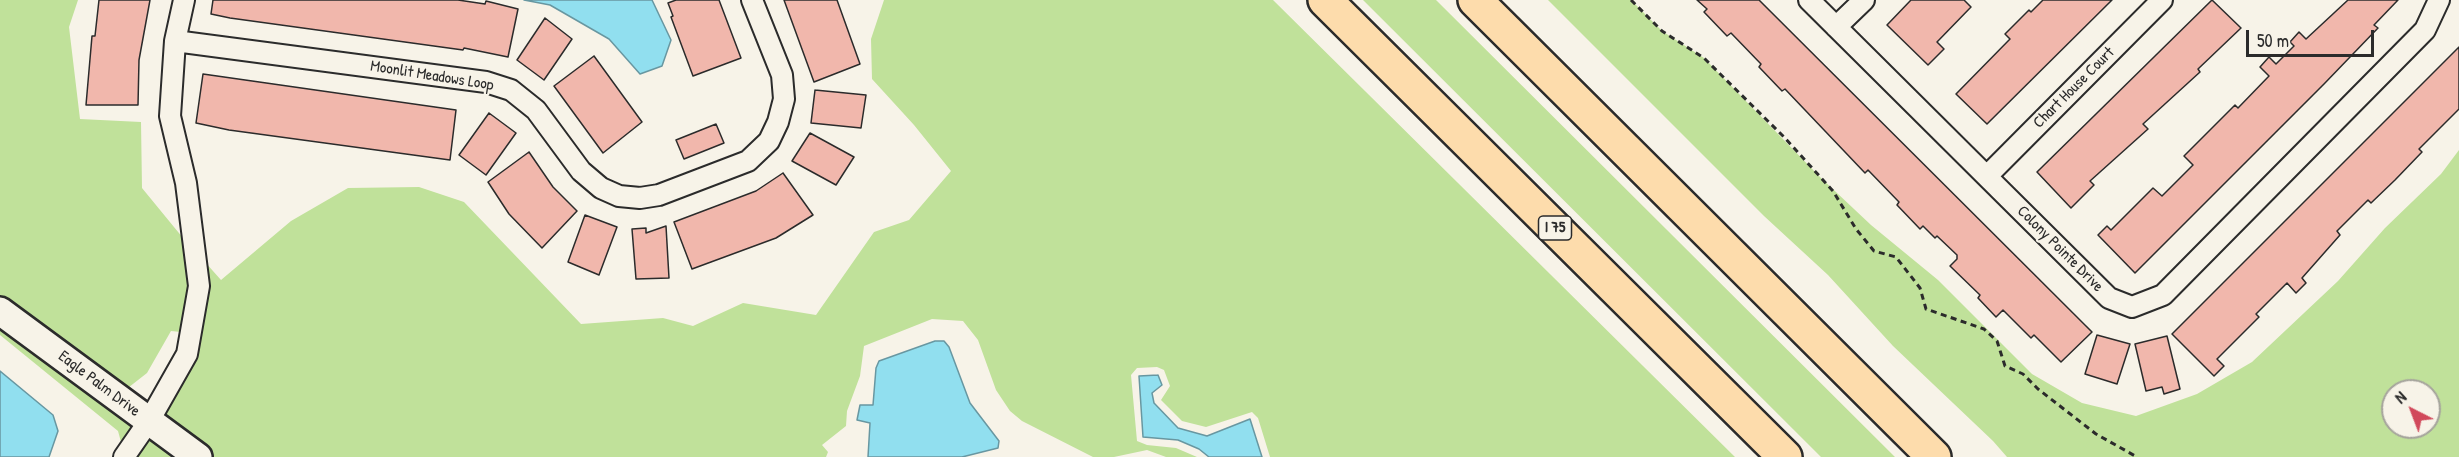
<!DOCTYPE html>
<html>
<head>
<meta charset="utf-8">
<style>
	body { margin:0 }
	#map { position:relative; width:2459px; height:457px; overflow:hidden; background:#f7f3e8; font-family:"Patrick Hand",sans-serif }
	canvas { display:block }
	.north { position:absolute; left:2381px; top:379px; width:60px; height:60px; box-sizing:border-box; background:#f7f3e8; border:2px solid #a5a39c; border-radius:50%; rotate:318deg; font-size:16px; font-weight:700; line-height:24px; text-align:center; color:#2b2b2b }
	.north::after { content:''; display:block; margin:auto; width:21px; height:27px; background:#d1495b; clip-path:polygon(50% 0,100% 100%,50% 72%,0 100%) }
	.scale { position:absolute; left:2246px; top:30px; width:128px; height:27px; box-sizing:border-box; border:3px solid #2b2b2b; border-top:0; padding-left:8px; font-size:18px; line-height:21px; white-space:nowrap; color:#2b2b2b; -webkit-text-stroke:4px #f7f3e8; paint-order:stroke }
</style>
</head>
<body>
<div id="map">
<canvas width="2459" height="457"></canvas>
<div class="north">N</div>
<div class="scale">50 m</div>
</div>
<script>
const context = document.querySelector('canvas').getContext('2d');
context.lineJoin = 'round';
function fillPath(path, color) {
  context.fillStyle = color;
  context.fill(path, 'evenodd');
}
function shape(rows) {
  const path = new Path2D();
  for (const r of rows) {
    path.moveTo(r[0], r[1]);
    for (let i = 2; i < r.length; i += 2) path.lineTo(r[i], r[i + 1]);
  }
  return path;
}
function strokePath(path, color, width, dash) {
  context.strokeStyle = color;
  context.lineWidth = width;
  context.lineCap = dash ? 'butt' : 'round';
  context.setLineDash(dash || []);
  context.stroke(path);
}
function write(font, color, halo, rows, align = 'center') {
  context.font = font + ' "Patrick Hand",sans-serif';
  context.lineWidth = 4.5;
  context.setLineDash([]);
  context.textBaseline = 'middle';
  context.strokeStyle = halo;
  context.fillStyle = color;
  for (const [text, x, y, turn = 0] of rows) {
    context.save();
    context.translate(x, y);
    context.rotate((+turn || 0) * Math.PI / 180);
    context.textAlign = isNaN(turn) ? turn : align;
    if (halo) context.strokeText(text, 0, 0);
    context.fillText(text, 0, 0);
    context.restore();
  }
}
fillPath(shape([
	[0,0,78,0,69,27,80,119,141,122,142,188,183,238,189,285,181,332,171,331,147,373,124,391,0,300],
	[884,0,1273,0,1735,457,1270,457,1258,418,1252,412,1206,427,1182,421,1161,400,1170,386,1164,370,1157,367,1137,368,1131,375,1137,441,1147,445,1176,448,1197,457,1166,457,1147,450,1114,457,1093,457,1022,421,1010,411,996,390,978,340,963,321,932,319,864,346,860,376,847,411,846,426,822,445,828,452,826,457,214,457,161,419,195,360,200,334,205,262,221,280,291,221,348,188,419,187,464,202,581,324,663,318,693,326,743,303,816,315,874,232,909,220,951,171,914,125,872,79,871,39],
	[1363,0,1436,0,1895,457,1821,457],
	[1548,0,1631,0,1662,31,1704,58,1820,177,1871,225,1938,280,2032,374,2082,403,2136,416,2197,394,2252,362,2338,281,2385,228,2441,174,2459,150,2459,457,2007,457,1993,441,1893,346,1828,275,1764,216],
	[2393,391,2429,391,2429,427,2393,427],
	[0,322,136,423,121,442,118,431,0,335],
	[152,434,183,457,136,457]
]), '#c0e19a');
const water = shape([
	[524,0,652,0,671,40,662,66,640,74,609,39,550,5,524,0],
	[935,341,944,341,949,347,970,403,999,441,998,448,962,457,868,457,870,423,857,420,860,405,873,405,876,368,879,361,935,341],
	[0,371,53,415,58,431,49,457,0,457,0,371],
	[1158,375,1162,385,1152,393,1154,403,1178,428,1207,436,1250,419,1262,457,1209,457,1199,449,1178,440,1143,437,1139,376,1158,375]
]);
fillPath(water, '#91dfef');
strokePath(water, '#6897a1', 1.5);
const building = shape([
	[99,0,150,0,139,60,138,105,86,105,92,36,95,36,99,0],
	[213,0,458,0,485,4,486,1,518,9,508,57,464,48,463,50,230,18,211,14,213,0],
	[676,0,719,0,741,58,693,76,671,17,673,16,668,3,676,0],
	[784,0,837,0,860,64,814,82,784,0],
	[1697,0,1759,0,2092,332,2061,362,2034,335,2031,338,2003,310,1996,317,1978,298,1980,295,1950,266,1957,259,1957,255,1937,236,1935,238,1923,226,1920,229,1897,205,1899,202,1868,170,1865,173,1785,89,1782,91,1759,67,1761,64,1731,33,1727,36,1704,12,1707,9,1697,0],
	[1911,0,1964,0,1971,7,1937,42,1944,49,1928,65,1887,25,1911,0],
	[2043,0,2112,0,1987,124,1956,94,2010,39,2005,34,2029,10,2031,12,2043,0],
	[2212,0,2241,28,2198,69,2200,72,2143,124,2148,129,2090,181,2094,185,2071,208,2037,172,2212,0],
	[2348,0,2398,0,2374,25,2378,28,2324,84,2135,273,2098,235,2107,226,2111,230,2153,188,2162,196,2193,165,2184,156,2235,105,2238,108,2269,76,2260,67,2269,57,2276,64,2294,46,2290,42,2299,32,2306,39,2348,0],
	[545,18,572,39,544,80,517,60,545,18],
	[2459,47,2459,109,2419,149,2422,152,2395,180,2371,203,2368,200,2337,231,2340,235,2302,278,2306,283,2296,293,2287,283,2256,314,2259,317,2217,359,2224,366,2214,376,2172,334,2459,47],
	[594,56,642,122,603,153,554,86,594,56],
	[203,74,456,110,450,160,229,130,196,123,203,74],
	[815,90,866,95,861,128,811,123,815,90],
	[489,113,516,133,486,175,459,155,489,113],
	[716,124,724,143,684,159,676,140,716,124],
	[810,133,854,157,836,185,792,161,810,133],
	[529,152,553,187,577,211,542,248,509,214,488,182,529,152],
	[783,173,813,215,776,238,692,269,674,222,756,191,783,173],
	[585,215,617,227,599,275,568,262,585,215],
	[666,226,669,278,636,279,632,229,646,228,646,233,666,226],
	[2097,335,2130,344,2117,384,2085,374,2097,335],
	[2167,336,2180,389,2164,394,2162,387,2146,391,2135,344,2167,336]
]);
fillPath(building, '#f1b7ac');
strokePath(building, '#2b2b2b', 1.5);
const street = shape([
	[1809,0,2109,298,2132,307,2163,295,2425,30,2439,0],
	[1836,27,1864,0],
	[175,41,486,82,511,90,536,110,581,171,601,188,619,196,640,198,659,195,748,161,769,141,778,122,784,99,782,75,752,0],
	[1987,176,2162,0],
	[124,457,149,421,187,354,199,286,186,183,170,116,175,41,184,0]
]);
const secondary = shape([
	[0,311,198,457]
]);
const highway = shape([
	[1325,0,1785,457],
	[1475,0,1934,457]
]);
strokePath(street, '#2b2b2b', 24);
strokePath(secondary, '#2b2b2b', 32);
strokePath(highway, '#2b2b2b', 38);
strokePath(shape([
	[1631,0,1662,31,1704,58,1784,137,1833,191,1856,229,1874,251,1896,257,1920,288,1926,309,1984,329,1997,341,2005,366,2023,374,2038,389,2096,434,2137,457]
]), '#2b2b2b', 3, [6, 4.5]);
strokePath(street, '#f7f3e8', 20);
strokePath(secondary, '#f7f3e8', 27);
strokePath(highway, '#fddcac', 33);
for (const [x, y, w] of [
	[1555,228,33]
]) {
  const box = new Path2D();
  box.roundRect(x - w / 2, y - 12, w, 24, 4.5);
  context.fillStyle = '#f7f3e8';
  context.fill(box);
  strokePath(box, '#2b2b2b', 1.5);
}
write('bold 15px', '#2b2b2b', null, [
	["I 75",1555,228]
]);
write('16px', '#2b2b2b', '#f7f3e8', [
	["Moonlit Meadows Loop",432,76,9],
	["Chart House Court",2074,88,-45],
	["Colony Pointe Drive",2060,249,45],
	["Eagle Palm Drive",99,384,37]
]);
</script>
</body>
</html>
